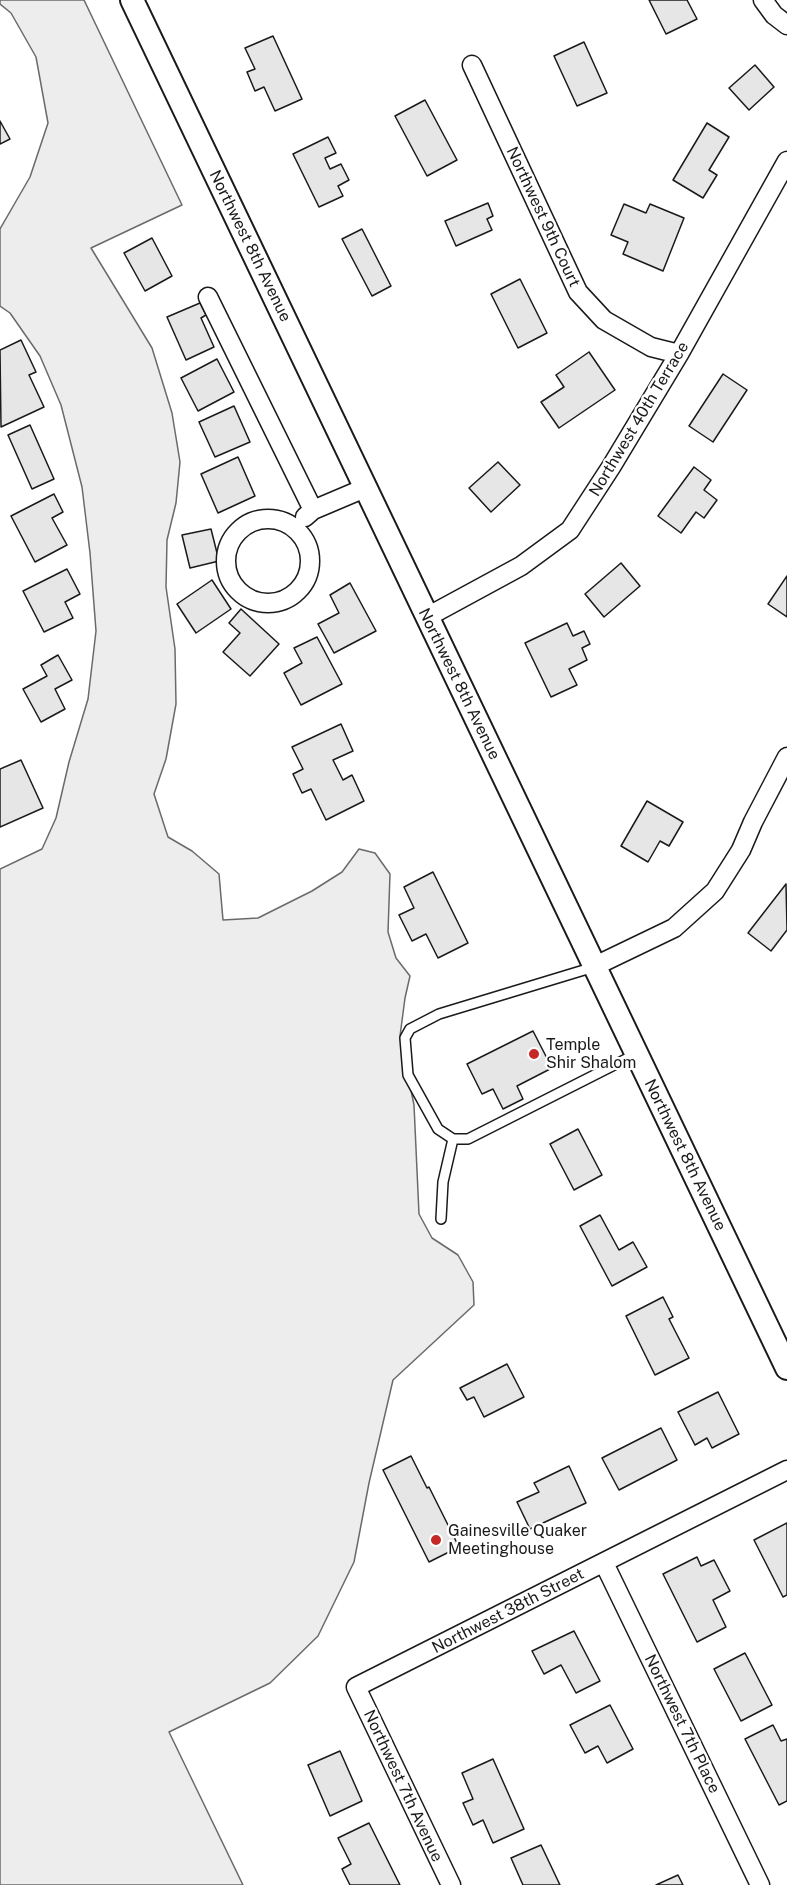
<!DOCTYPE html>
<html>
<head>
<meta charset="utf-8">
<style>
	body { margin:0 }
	canvas { display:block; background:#fff }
</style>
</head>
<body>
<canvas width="787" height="1885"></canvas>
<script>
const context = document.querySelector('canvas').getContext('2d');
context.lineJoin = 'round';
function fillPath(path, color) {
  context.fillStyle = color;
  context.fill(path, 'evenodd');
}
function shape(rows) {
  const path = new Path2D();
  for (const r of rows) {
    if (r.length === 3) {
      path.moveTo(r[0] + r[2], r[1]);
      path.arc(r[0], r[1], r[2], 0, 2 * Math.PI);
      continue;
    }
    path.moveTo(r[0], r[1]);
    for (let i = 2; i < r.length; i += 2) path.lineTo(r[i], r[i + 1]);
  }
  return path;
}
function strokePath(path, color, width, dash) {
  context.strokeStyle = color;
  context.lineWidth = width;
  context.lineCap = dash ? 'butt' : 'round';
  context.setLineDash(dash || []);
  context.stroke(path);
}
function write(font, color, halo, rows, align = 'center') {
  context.font = font + ' "Public Sans",sans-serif';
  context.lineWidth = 4.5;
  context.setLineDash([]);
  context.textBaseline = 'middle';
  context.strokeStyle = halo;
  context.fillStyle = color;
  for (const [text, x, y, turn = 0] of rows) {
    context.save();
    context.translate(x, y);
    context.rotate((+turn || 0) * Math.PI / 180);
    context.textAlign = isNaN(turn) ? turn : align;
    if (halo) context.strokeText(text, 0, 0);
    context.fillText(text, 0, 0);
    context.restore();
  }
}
const built = shape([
	[0,0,84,0,182,205,91,248,152,348,172,413,180,462,176,503,167,540,166,587,175,649,176,704,166,759,154,794,168,837,192,851,219,874,223,920,258,918,312,891,342,872,359,849,375,853,390,874,388,932,396,958,410,976,405,998,400,1036,414,1105,419,1214,432,1238,458,1255,473,1282,474,1305,393,1380,369,1483,354,1562,318,1636,270,1683,169,1732,243,1885,0,1885,0,869,42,849,56,818,69,762,88,699,96,631,90,553,82,487,61,405,40,356,10,313,0,306,0,229,30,177,48,123,36,57,11,13,0,4,0,0]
]);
fillPath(built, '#ededed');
strokePath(built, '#6a6a6a', 1.5);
const building = shape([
	[649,0,687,0,697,19,666,34,649,0],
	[273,36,302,99,275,111,264,87,255,91,247,72,255,69,245,48,273,36],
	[584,42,607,93,577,106,554,56,584,42],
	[755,65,774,87,749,110,729,88,755,65],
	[425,100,457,160,427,176,395,116,425,100],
	[0,121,10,139,0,144,0,121],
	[707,123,729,137,709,170,717,175,703,198,673,180,707,123],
	[328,137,336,153,325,158,330,169,341,164,349,180,338,186,343,196,319,207,293,154,328,137],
	[488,203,493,216,487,219,492,230,456,246,445,221,488,203],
	[624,204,646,213,650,204,684,218,663,271,623,254,628,242,611,235,624,204],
	[362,229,391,286,372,296,342,239,362,229],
	[152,238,172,276,145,291,124,253,152,238],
	[520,279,547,333,518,348,491,294,520,279],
	[200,303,206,315,201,318,214,347,186,360,167,317,200,303],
	[21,340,36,372,29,375,44,407,1,427,0,350,21,340],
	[589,352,615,390,559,428,541,402,564,387,556,375,589,352],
	[217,359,234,392,198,411,181,378,217,359],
	[723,374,747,390,713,442,689,426,723,374],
	[234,406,250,442,215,457,199,422,234,406],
	[30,425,54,479,32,489,8,435,30,425],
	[238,457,255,496,218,513,201,474,238,457],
	[498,462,520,485,491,512,469,488,498,462],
	[694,467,711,480,704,490,717,500,704,518,696,512,681,533,658,516,694,467],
	[54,494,63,512,52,518,67,545,35,562,11,516,54,494],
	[211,529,219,561,190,568,182,535,211,529],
	[621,563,640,586,604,617,585,594,621,563],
	[67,569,80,594,65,602,73,618,44,632,23,591,67,569],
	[787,576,787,617,768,604,787,576],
	[212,580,231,609,196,633,177,604,212,580],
	[350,583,376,631,334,653,318,624,339,613,330,595,350,583],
	[241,609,279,644,250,676,223,652,240,633,229,623,241,609],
	[567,623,573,636,584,631,590,644,582,648,587,660,569,669,577,685,551,697,525,643,567,623],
	[317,637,342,684,301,705,284,673,302,663,294,648,317,637],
	[58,655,72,680,55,689,65,709,41,722,23,689,47,676,41,665,58,655],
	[341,724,353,751,333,760,343,780,352,775,364,801,326,820,311,789,302,793,293,774,303,769,292,747,341,724],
	[21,760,43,808,0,827,0,769,21,760],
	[647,801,683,822,669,846,660,841,648,862,621,846,647,801],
	[433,872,468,943,438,958,426,934,412,941,399,915,414,908,404,887,433,872],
	[786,884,787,930,771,951,748,933,786,884],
	[533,1031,552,1068,517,1086,523,1099,503,1109,493,1089,482,1094,467,1064,533,1031],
	[578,1129,602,1175,574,1190,550,1144,578,1129],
	[600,1215,619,1250,633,1242,647,1267,612,1286,580,1226,600,1215],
	[663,1297,673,1317,669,1319,689,1358,655,1375,626,1316,663,1297],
	[507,1364,524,1397,484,1417,474,1397,467,1400,460,1388,507,1364],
	[718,1392,739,1434,712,1448,707,1438,695,1445,678,1412,718,1392],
	[661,1428,677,1460,619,1490,602,1458,661,1428],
	[411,1456,427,1488,429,1487,459,1547,429,1562,383,1470,411,1456],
	[569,1466,586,1503,530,1529,517,1502,539,1492,534,1483,569,1466],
	[787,1523,787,1595,783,1597,754,1540,787,1523],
	[697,1557,701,1566,714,1560,730,1591,713,1600,726,1627,697,1642,663,1574,697,1557],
	[574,1631,600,1681,576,1693,561,1665,544,1674,532,1651,574,1631],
	[745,1653,772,1705,741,1721,714,1669,745,1653],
	[610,1705,633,1749,607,1763,598,1746,585,1753,570,1725,610,1705],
	[773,1725,781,1741,787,1739,787,1801,779,1805,745,1739,773,1725],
	[340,1751,362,1801,330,1816,308,1765,340,1751],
	[493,1759,524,1829,493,1843,483,1820,473,1825,463,1803,473,1799,462,1773,493,1759],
	[369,1823,400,1885,350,1885,342,1869,351,1864,338,1838,369,1823],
	[541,1845,560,1885,523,1885,511,1858,541,1845],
	[678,1875,683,1885,656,1885,678,1875]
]);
fillPath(building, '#e6e6e6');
strokePath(building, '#1a1a1a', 1.5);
const service = shape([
	[594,967,439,1014,410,1029,405,1038,408,1075,438,1129,453,1139,468,1139,636,1054],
	[441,1219,443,1182,453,1139]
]);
const minor = shape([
	[763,0,774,15,787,25],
	[472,65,578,292,604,320,651,347,679,354],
	[208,297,313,510],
	[305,517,313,510,365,488],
	[268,561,42],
	[427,617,521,566,570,530,611,467,679,354,787,161],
	[595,966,674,928,715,891,741,850,753,822,787,757],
	[604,1563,760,1885],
	[451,1885,356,1687,787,1470]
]);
const tertiary = shape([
	[132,0,787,1368]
]);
strokePath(service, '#1a1a1a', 12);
strokePath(minor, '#1a1a1a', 21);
strokePath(tertiary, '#1a1a1a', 26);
strokePath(service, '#fff', 9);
strokePath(minor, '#fff', 18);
strokePath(tertiary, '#fff', 22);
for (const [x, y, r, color] of [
	[534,1054,6,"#c62828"],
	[436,1540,6,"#c62828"]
]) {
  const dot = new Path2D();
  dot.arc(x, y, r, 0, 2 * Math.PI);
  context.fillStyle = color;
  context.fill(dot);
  strokePath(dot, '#fff', 2);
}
write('16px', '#1a1a1a', '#fff', [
	["Northwest 9th Court",543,217,65],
	["Northwest 8th Avenue",250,246,64],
	["Northwest 40th Terrace",639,419,-59],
	["Northwest 8th Avenue",459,684,64],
	["Northwest 8th Avenue",685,1155,64],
	["Northwest 38th Street",508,1611,-27],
	["Northwest 7th Place",682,1724,64],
	["Northwest 7th Avenue",403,1786,65]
]);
write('16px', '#1a1a1a', '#fff', [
	["Temple",546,1045],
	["Shir Shalom",546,1063],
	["Gainesville Quaker",448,1531],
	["Meetinghouse",448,1549]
], 'left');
</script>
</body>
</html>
